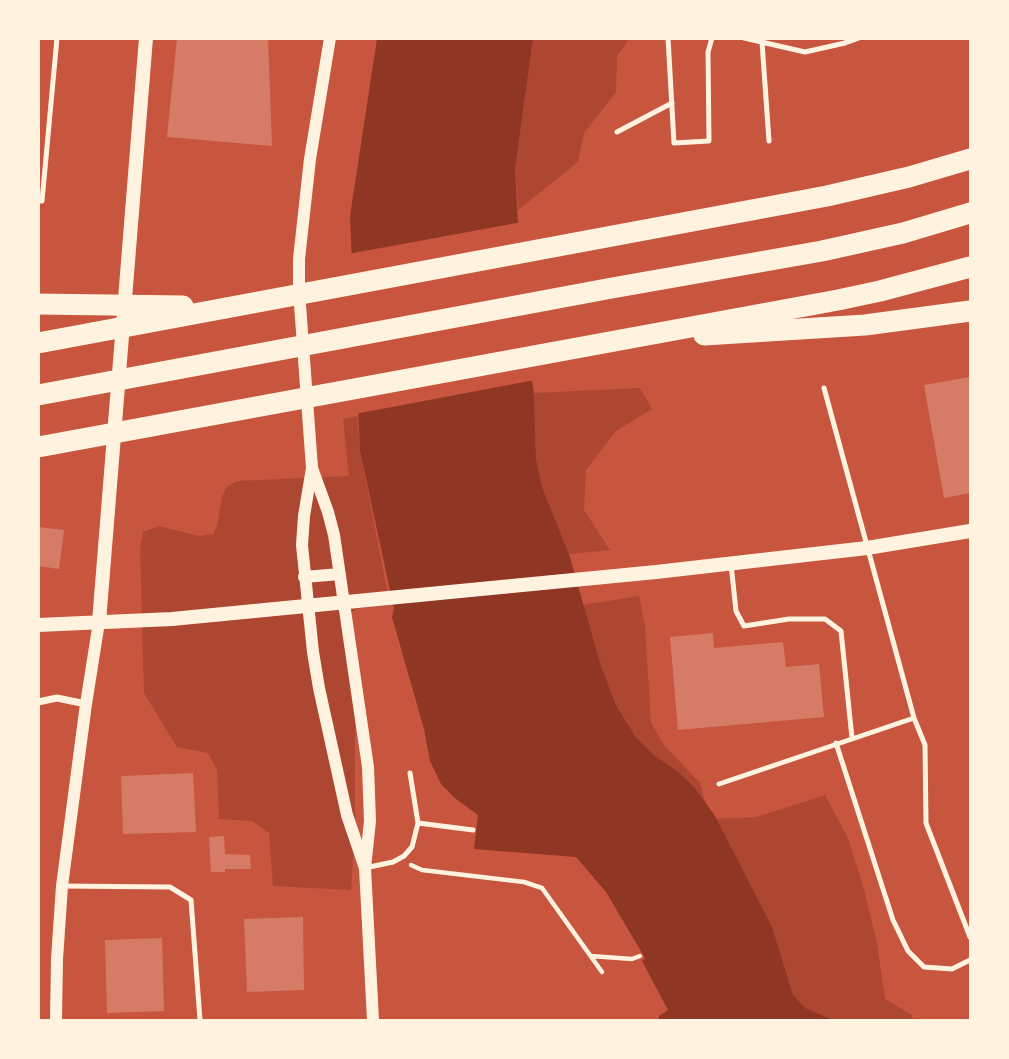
<!DOCTYPE html>
<html>
<head>
<meta charset="utf-8">
<style>
	body { margin:0 }
	#map { position:relative; width:1009px; height:1059px; overflow:hidden; background:#c8553d; font-family:"DejaVu Sans",sans-serif }
	canvas { display:block }
	.frame { position:absolute; inset:0; border:40px solid #fff3e0; pointer-events:none }
</style>
</head>
<body>
<div id="map">
<canvas width="1009" height="1059"></canvas>
<div class="frame"></div>
</div>
<script>
const context = document.querySelector('canvas').getContext('2d');
context.lineJoin = 'round';
function fillPath(path, color) {
  context.fillStyle = color;
  context.fill(path, 'evenodd');
}
function shape(rows) {
  const path = new Path2D();
  for (const r of rows) {
    path.moveTo(r[0], r[1]);
    for (let i = 2; i < r.length; i += 2) path.lineTo(r[i], r[i + 1]);
  }
  return path;
}
function strokePath(path, color, width, dash) {
  context.strokeStyle = color;
  context.lineWidth = width;
  context.lineCap = dash ? 'butt' : 'round';
  context.setLineDash(dash || []);
  context.stroke(path);
}
fillPath(shape([
	[533,39,629,39,617,56,616,92,584,133,578,162,518,210,515,168],
	[640,388,652,409,616,431,586,470,584,510,610,550,569,554,542,487,536,459,534,393],
	[358,416,360,451,390,605,356,609,350,614,355,655,355,827,351,890,273,886,269,833,252,821,219,819,217,770,208,753,177,747,144,693,140,548,143,532,159,526,199,536,213,534,217,526,222,496,227,487,237,481,349,476,343,419],
	[639,596,645,626,651,723,663,744,700,783,710,819,757,817,825,795,848,838,864,889,877,943,885,999,912,1015,912,1018,929,1020,796,1020,654,756,635,736,616,705,601,666,583,605]
]), '#ae4732');
fillPath(shape([
	[377,39,533,39,515,169,524,335,534,393,536,459,542,487,569,554,601,666,616,705,635,736,655,756,677,771,695,788,715,816,772,927,793,995,805,1008,833,1020,659,1020,659,1016,668,1010,642,961,645,958,606,892,576,857,474,849,478,815,456,799,441,784,430,761,424,729,392,617,394,609,360,451,350,216]
]), '#8f3625');
fillPath(shape([
	[522,222,528,334,535,380,355,414,348,254]
]), '#c8553d');
fillPath(shape([
	[177,38,268,38,272,146,167,137],
	[970,377,970,493,944,498,924,385],
	[38,527,64,530,59,569,38,566],
	[713,633,714,648,783,642,786,667,819,664,824,717,678,730,670,637],
	[193,773,196,832,123,834,121,776],
	[224,836,225,854,250,855,251,869,225,869,225,872,211,872,209,837],
	[303,917,304,990,247,992,244,919],
	[162,938,164,1011,107,1013,105,940]
]), '#d67c66');
strokePath(shape([
	[411,865,422,870,524,882,542,888,602,972],
	[591,956,632,959,640,956]
]), '#fff3e0', 4.5);
strokePath(shape([
	[668,38,674,143,709,141,708,52,712,38],
	[744,38,805,52,845,43,851,38],
	[762,42,769,141],
	[848,42,859,38],
	[617,132,672,103],
	[38,201,42,201,57,38],
	[824,388,914,718,925,745,926,823,970,937],
	[731,564,736,611,744,626,789,619,825,619,841,631,852,738],
	[836,743,893,920,908,951,924,967,952,969,970,960],
	[719,784,914,718],
	[418,823,473,830],
	[365,868,393,862,404,856,412,847,418,823,410,773],
	[62,886,170,887,191,900,200,1020]
]), '#fff3e0', 5);
strokePath(shape([
	[38,702,57,698,86,704]
]), '#fff3e0', 7);
strokePath(shape([
	[330,38,310,159,299,259,299,291,312,468,304,516,302,545,313,652,319,688,347,815,365,868],
	[312,468,328,512,334,535,368,767,370,821,365,868,373,1020],
	[304,577,340,574],
	[56,1020,57,959,62,886,86,704,99,622]
]), '#fff3e0', 12);
strokePath(shape([
	[99,622,146,38],
	[38,625,172,619,656,572,867,548,970,531]
]), '#fff3e0', 14);
strokePath(shape([
	[38,304,183,306],
	[704,335,865,325,970,311],
	[38,343,827,196,909,177,970,159],
	[38,395,612,288,822,251,903,233,970,213],
	[38,447,838,300,880,291,970,267]
]), '#fff3e0', 21);
</script>
</body>
</html>
